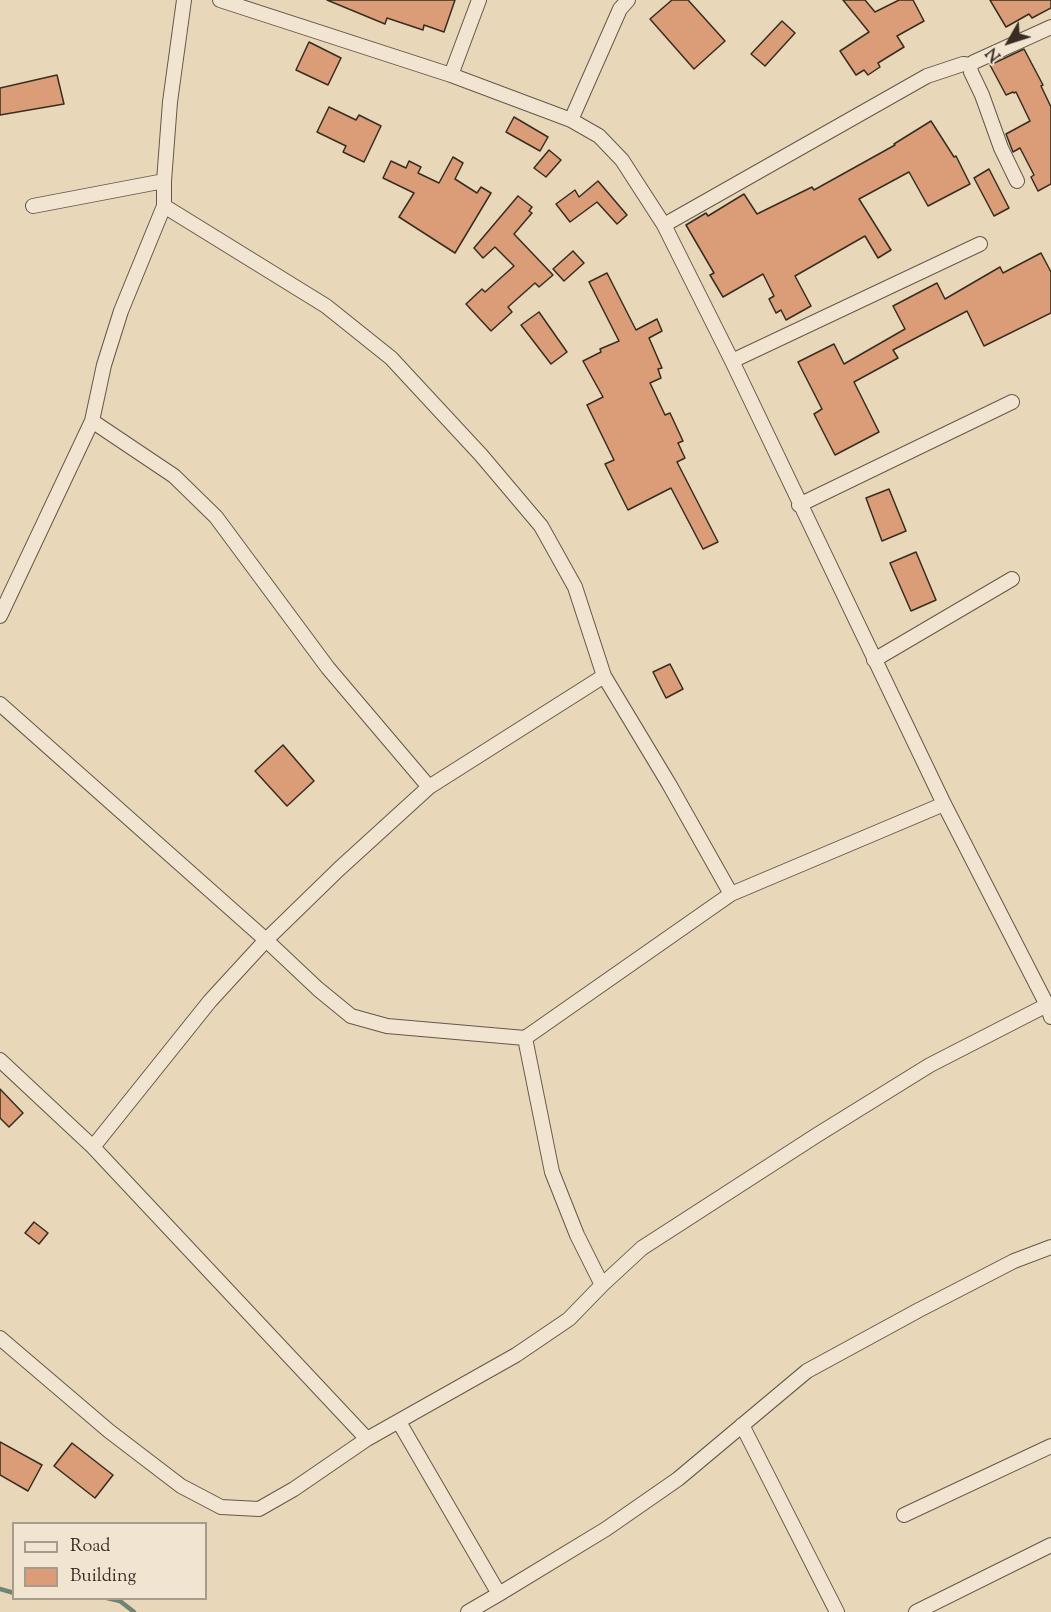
<!DOCTYPE html>
<html>
<head>
<meta charset="utf-8">
<style>
	body { margin:0 }
	#map { position:relative; width:1051px; height:1612px; overflow:hidden; background:#e9d7b9; font-family:"Sorts Mill Goudy",serif }
	canvas { display:block }
	.legend { position:absolute; left:12px; top:1522px; width:195px; height:78px; box-sizing:border-box; background:#f1e5d2; border:2px solid #a79b8c; margin:0; padding:8px 10px; list-style:none; font-size:18px; color:#372d22 }
	.legend li { display:flex; align-items:center; gap:12px; height:30px }
	.legend b { width:30px; border:2px solid #a79b8c }
	.north { position:absolute; left:979px; top:12px; width:60px; height:60px; -webkit-text-stroke:4px #f1e5d2; paint-order:stroke; rotate:231deg; font-size:16px; font-weight:700; line-height:24px; text-align:center; color:#372d22 }
	.north::after { content:''; display:block; margin:auto; width:21px; height:27px; background:#372d22; clip-path:polygon(50% 0,100% 100%,50% 72%,0 100%) }
</style>
</head>
<body>
<div id="map">
<canvas width="1051" height="1612"></canvas>
<ul class="legend">
<li><b style="height:8px;background:#f1e5d2"></b>Road</li>
<li><b style="height:16px;background:#da9d77"></b>Building</li>
</ul>
<div class="north">N</div>
</div>
<script>
const context = document.querySelector('canvas').getContext('2d');
context.lineJoin = 'round';
function shape(rows) {
  const path = new Path2D();
  for (const r of rows) {
    path.moveTo(r[0], r[1]);
    for (let i = 2; i < r.length; i += 2) path.lineTo(r[i], r[i + 1]);
  }
  return path;
}
function strokePath(path, color, width, dash) {
  context.strokeStyle = color;
  context.lineWidth = width;
  context.lineCap = dash ? 'butt' : 'round';
  context.setLineDash(dash || []);
  context.stroke(path);
}
function fillPath(path, color) {
  context.fillStyle = color;
  context.fill(path, 'evenodd');
}
strokePath(shape([
	[0,1589,14,1593],
	[107,1598,120,1601,134,1612]
]), '#718276', 4.5);
const building = shape([
	[327,0,455,0,444,32,424,25,423,30,387,18,385,24,327,0],
	[672,0,688,0,725,41,694,69,650,19,672,0],
	[843,0,865,0,875,12,899,0,913,0,924,21,897,36,904,47,878,63,880,67,868,75,864,70,856,75,840,51,869,32,843,0],
	[990,0,1051,0,1051,8,1032,18,1029,14,1006,27,990,0],
	[782,21,795,33,765,66,751,54,782,21],
	[309,42,341,58,328,85,296,70,309,42],
	[1024,49,1043,85,1041,86,1051,107,1051,184,1038,191,1031,177,1034,175,1020,148,1013,152,1006,134,1030,121,1016,92,1014,93,1013,92,1006,95,990,65,1024,49],
	[57,75,64,104,0,115,0,88,57,75],
	[329,107,356,120,359,115,381,126,364,162,343,152,346,146,317,132,329,107],
	[514,117,548,137,540,151,506,132,514,117],
	[931,121,954,157,956,156,970,184,928,206,909,172,859,199,891,250,878,258,865,236,795,276,811,306,786,320,781,310,776,313,769,299,774,296,763,274,723,297,710,275,714,273,686,225,706,213,708,216,744,194,757,214,812,187,814,190,895,145,894,144,931,121],
	[549,150,561,160,546,177,534,168,549,150],
	[453,157,463,163,455,179,477,193,481,187,491,193,455,253,399,217,414,193,383,178,391,161,406,168,409,161,421,167,418,173,439,183,453,157],
	[989,169,1009,208,994,216,974,178,989,169],
	[598,181,627,215,617,224,597,202,570,222,556,204,575,190,579,197,598,181],
	[518,196,532,207,529,211,532,213,514,234,553,275,539,287,535,283,508,307,512,312,491,331,466,304,482,289,485,292,514,266,495,247,483,258,474,248,518,196],
	[573,251,584,263,564,281,553,269,573,251],
	[1041,253,1051,272,1051,313,984,346,967,311,893,350,898,358,854,382,879,432,835,455,814,414,822,409,798,362,834,344,844,364,905,329,893,306,937,283,945,299,1000,267,1003,273,1041,253],
	[607,273,636,330,657,319,662,331,649,338,662,368,658,369,661,378,650,383,665,415,670,413,683,441,678,443,685,458,677,462,718,542,703,549,671,488,628,510,605,464,614,460,587,405,603,397,583,361,601,352,600,349,619,341,589,282,607,273],
	[539,312,567,352,551,364,521,325,539,312],
	[889,489,906,531,882,541,866,498,889,489],
	[916,552,936,600,911,611,890,563,916,552],
	[670,664,683,689,666,698,653,672,670,664],
	[283,745,314,781,287,806,255,771,283,745],
	[0,1089,23,1113,9,1127,0,1118,0,1089],
	[34,1222,48,1233,39,1244,25,1233,34,1222],
	[0,1442,42,1465,28,1491,0,1475,0,1442],
	[72,1443,113,1475,95,1498,54,1466,72,1443]
]);
fillPath(building, '#da9d77');
strokePath(building, '#372d22', 1.5);
const street = shape([
	[220,0,451,75,571,120,599,136,622,160,664,225,732,361,944,804,1047,1005,1051,1017],
	[451,75,479,0],
	[571,120,620,9,628,0],
	[1017,181,1001,148,982,95,971,72,970,65,974,62,1051,27],
	[33,206,164,181],
	[164,206,326,306,391,358,481,455,541,526,575,587,604,676,669,784,731,894],
	[664,225,927,76,963,64,970,65],
	[732,361,980,244],
	[92,421,174,476,216,517,328,668,429,787],
	[799,505,1012,402],
	[0,616,92,421,104,365,121,311,164,206,164,181,170,102,184,0],
	[874,660,1012,579],
	[0,704,266,940,318,989,351,1016,387,1026,525,1038,731,894,944,804],
	[525,1038,552,1172,577,1235,602,1285],
	[0,1060,93,1147,367,1439],
	[93,1147,210,1001,266,940,339,869,429,787,604,676],
	[0,1338,109,1431,181,1486,221,1507,259,1509,294,1489,367,1439,516,1355,569,1319,602,1285,642,1248,817,1135,930,1065,1047,1005],
	[399,1422,499,1594],
	[742,1425,837,1612],
	[904,1515,1051,1446],
	[468,1612,499,1594,606,1529,678,1479,807,1371,919,1310,1014,1261,1051,1247],
	[916,1612,1051,1545]
]);
strokePath(street, '#645848', 16);
strokePath(street, '#f1e5d2', 14);
</script>
</body>
</html>
